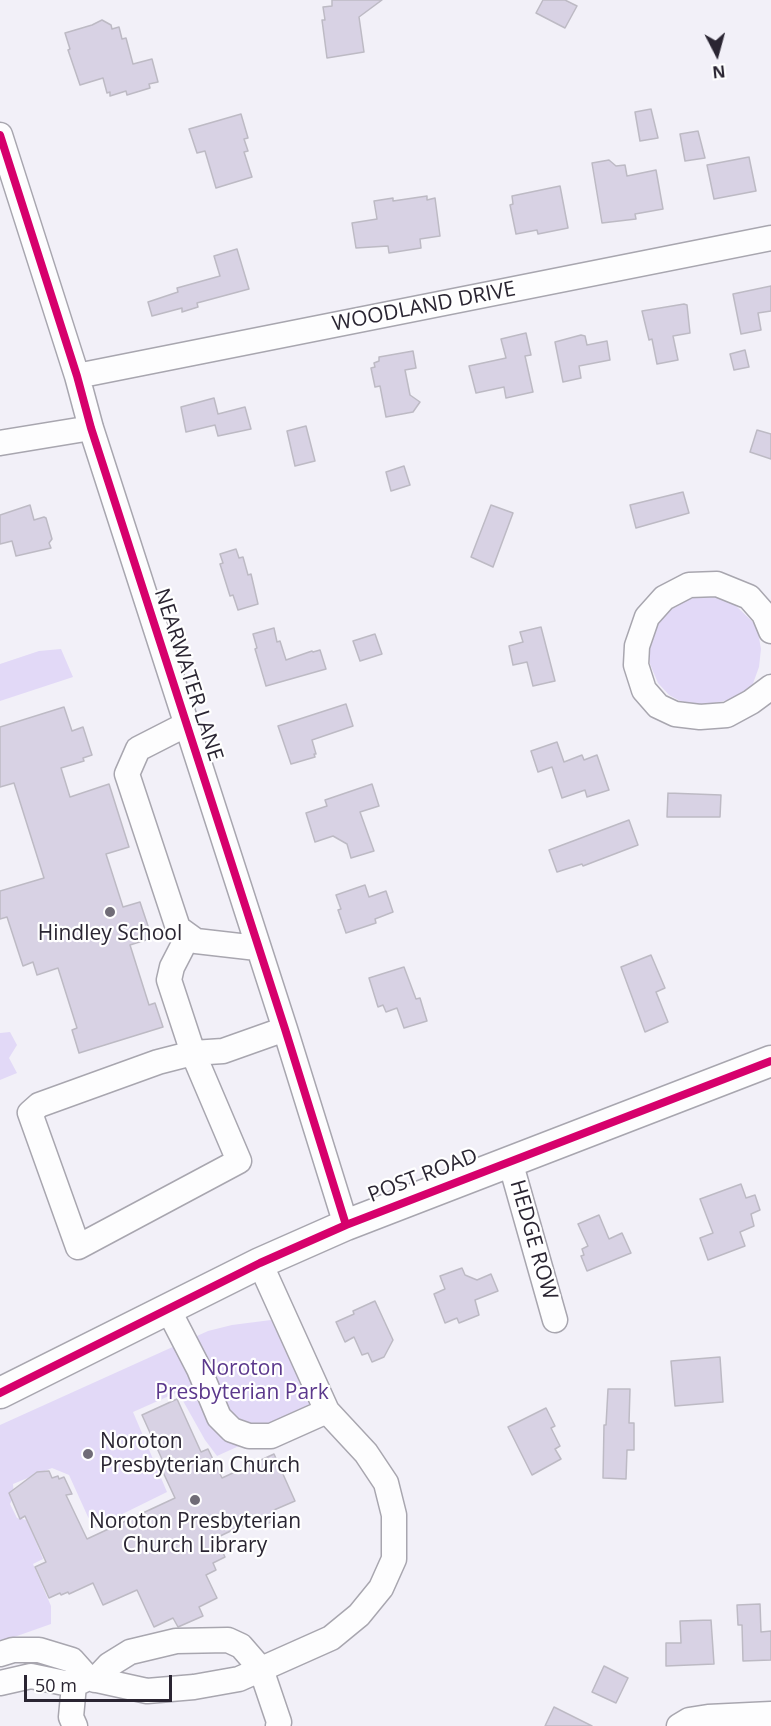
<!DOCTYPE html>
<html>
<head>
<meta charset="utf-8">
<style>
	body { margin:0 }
	#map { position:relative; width:771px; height:1726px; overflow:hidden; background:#f2f0f8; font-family:"Open Sans",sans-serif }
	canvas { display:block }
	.north { position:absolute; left:687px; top:24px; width:60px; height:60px; -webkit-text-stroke:4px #fff; paint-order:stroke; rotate:174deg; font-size:16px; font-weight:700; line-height:24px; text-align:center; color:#2a2532 }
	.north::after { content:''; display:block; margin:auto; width:21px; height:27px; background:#2a2532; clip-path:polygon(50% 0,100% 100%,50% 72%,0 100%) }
	.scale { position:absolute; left:24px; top:1675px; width:148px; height:27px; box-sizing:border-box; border:3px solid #2a2532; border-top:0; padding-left:8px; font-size:18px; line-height:21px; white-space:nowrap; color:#2a2532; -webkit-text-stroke:4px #fff; paint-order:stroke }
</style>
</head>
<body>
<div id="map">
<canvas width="771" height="1726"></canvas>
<div class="north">N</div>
<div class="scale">50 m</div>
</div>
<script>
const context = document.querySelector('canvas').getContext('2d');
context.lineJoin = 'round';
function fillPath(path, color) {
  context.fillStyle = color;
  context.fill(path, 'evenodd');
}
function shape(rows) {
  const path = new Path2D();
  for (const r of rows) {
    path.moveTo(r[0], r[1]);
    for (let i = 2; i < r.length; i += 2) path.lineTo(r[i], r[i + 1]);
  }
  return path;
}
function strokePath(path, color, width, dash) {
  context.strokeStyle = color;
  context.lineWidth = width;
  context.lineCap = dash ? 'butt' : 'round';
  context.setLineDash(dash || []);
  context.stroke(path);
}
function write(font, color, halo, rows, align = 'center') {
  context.font = font + ' "Open Sans",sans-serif';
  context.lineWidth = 4.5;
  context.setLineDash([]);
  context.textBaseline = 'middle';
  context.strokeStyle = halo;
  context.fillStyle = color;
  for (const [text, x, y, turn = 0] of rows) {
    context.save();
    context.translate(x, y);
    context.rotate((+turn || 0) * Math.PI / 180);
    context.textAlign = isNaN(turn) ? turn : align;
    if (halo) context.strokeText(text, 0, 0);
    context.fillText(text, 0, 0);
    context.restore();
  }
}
fillPath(shape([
	[689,595,714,596,734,604,757,626,761,649,759,667,751,689,732,699,707,705,682,702,669,695,658,683,650,664,649,648,656,626,671,607],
	[61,649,73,677,0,701,0,664,39,651],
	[10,1032,17,1045,9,1058,17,1073,0,1080,0,1033],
	[271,1320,298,1353,325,1407,217,1456,205,1440,178,1392,133,1412,167,1492,96,1527,88,1517,69,1475,52,1468,13,1484,14,1496,10,1504,17,1518,27,1520,43,1559,33,1564,51,1606,51,1624,0,1642,0,1425,208,1331,232,1325]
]), '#e2d9f7');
const building = shape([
	[332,0,382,0,359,17,364,52,327,58,322,20,325,20,323,7,332,6,332,0],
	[543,0,565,0,577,6,565,28,536,13,543,0],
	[102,20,111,25,112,29,119,27,122,39,126,38,133,64,152,59,158,82,149,84,150,88,127,95,126,91,110,96,110,92,107,93,103,78,80,85,68,50,70,49,65,33,92,25,102,20],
	[651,109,658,138,640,141,635,112,651,109],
	[241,114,248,138,244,139,248,151,244,152,252,177,216,188,205,151,197,153,189,129,241,114],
	[698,131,705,158,685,161,680,134,698,131],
	[749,157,756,191,714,199,707,165,749,157],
	[609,160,616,166,625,165,627,176,656,170,663,209,635,214,636,219,602,223,592,163,609,160],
	[560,186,568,228,538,234,537,230,516,234,510,205,513,204,512,196,560,186],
	[427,196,427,200,435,198,440,236,420,239,421,248,389,253,388,246,356,248,352,223,377,219,374,201,393,198,393,201,427,196],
	[237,249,249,289,197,303,198,307,182,312,182,308,152,316,148,302,178,292,177,288,220,276,214,256,237,249],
	[771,286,771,311,758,313,761,330,741,334,733,294,771,286],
	[684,304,687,305,690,333,673,336,678,360,657,364,652,339,649,340,642,311,684,304],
	[526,333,531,355,525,356,533,392,506,398,504,387,476,393,469,366,506,358,501,339,526,333],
	[581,335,585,336,587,345,607,341,610,360,579,366,581,378,563,382,555,342,581,335],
	[745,350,749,367,734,370,730,354,745,350],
	[413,351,416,368,405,370,410,395,420,402,413,412,386,417,380,386,375,387,371,368,375,367,374,363,379,361,379,357,413,351],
	[214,398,218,414,245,407,251,429,218,436,215,425,186,432,181,407,214,398],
	[306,426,315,461,295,466,287,431,306,426],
	[757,430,771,434,771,459,750,452,757,430],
	[404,466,410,485,391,491,386,472,404,466],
	[683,492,689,513,636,528,630,505,683,492],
	[30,505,34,520,44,517,46,518,52,539,49,543,51,548,16,556,12,541,0,544,0,515,30,505],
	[491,505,513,513,493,567,471,557,491,505],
	[236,549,239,558,243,557,248,575,251,574,258,604,238,610,233,595,230,596,220,564,223,563,220,554,236,549],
	[541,627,555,681,533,686,527,662,513,665,509,646,523,642,520,632,541,627],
	[274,628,277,642,280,641,286,660,312,651,313,652,320,650,326,669,266,686,255,649,257,648,253,634,274,628],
	[375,634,382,654,360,661,353,641,375,634],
	[346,704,353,726,312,740,316,754,314,754,315,757,291,764,278,726,346,704],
	[64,707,72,731,83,727,92,755,83,758,84,761,61,768,70,797,109,784,129,847,106,854,123,907,140,902,152,938,130,945,149,1005,155,1003,163,1027,79,1053,72,1030,77,1028,58,968,37,975,33,962,23,966,7,917,0,919,0,891,44,878,14,783,0,787,0,727,64,707],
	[557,742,564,762,582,755,584,760,597,755,609,790,587,797,585,790,562,798,552,767,538,772,531,751,557,742],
	[372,784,379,806,360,812,374,851,351,858,347,844,333,836,315,842,306,813,327,806,325,800,372,784],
	[668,793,721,795,720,817,667,817,668,793],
	[629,820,638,845,583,866,582,864,557,872,549,850,629,820],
	[365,885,369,897,386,891,393,912,375,919,376,923,346,933,338,910,341,909,336,895,365,885],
	[651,955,665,988,656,992,668,1022,645,1032,621,967,651,955],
	[404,967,416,999,420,998,427,1021,404,1028,397,1008,386,1012,383,1005,378,1007,369,978,404,967],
	[741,1184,746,1198,755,1195,760,1210,751,1214,754,1226,740,1232,745,1246,708,1260,700,1238,713,1233,700,1199,741,1184],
	[599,1215,609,1239,622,1233,631,1253,587,1271,581,1256,584,1255,582,1249,588,1246,578,1224,599,1215],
	[462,1268,465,1275,477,1280,491,1274,498,1291,475,1300,479,1315,459,1323,457,1318,445,1323,434,1294,445,1289,440,1276,462,1268],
	[375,1301,393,1340,384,1357,372,1362,368,1353,362,1355,354,1337,345,1342,336,1322,354,1314,353,1311,375,1301],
	[720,1357,723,1402,675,1406,671,1361,720,1357],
	[608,1389,630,1389,629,1423,634,1423,634,1450,627,1450,626,1479,603,1478,604,1425,606,1425,608,1389],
	[177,1399,201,1452,208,1449,222,1478,274,1454,295,1501,274,1510,278,1519,262,1526,258,1518,216,1538,225,1557,213,1563,216,1570,206,1575,217,1598,199,1607,203,1616,178,1627,173,1618,154,1627,137,1590,103,1605,93,1583,69,1594,68,1592,61,1595,60,1593,49,1598,35,1567,46,1562,25,1516,20,1519,9,1493,37,1472,49,1471,52,1478,58,1476,59,1479,64,1477,72,1494,66,1495,87,1539,175,1498,162,1470,166,1468,142,1415,177,1399],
	[546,1408,555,1426,551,1428,560,1446,555,1449,561,1459,532,1475,508,1427,546,1408],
	[760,1604,761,1632,771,1631,771,1660,743,1661,742,1625,738,1625,737,1605,760,1604],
	[711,1620,714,1664,666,1666,666,1643,681,1643,680,1621,711,1620],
	[604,1666,628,1678,616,1703,592,1692,604,1666],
	[554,1707,592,1726,545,1726,554,1707]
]);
fillPath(building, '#d8d2e4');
strokePath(building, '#bdbac4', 1.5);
const minor = shape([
	[0,135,77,376,91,428,285,1029,346,1225],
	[77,376,771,238],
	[0,443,91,428],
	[771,631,764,614,749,597,717,584,689,585,664,598,647,617,637,646,636,665,644,690,658,706,675,714,700,717,727,715,751,702,771,687],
	[185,725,138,749,127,774,178,928,196,941,257,948],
	[188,936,172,967,169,980,193,1053,239,1161,78,1247,30,1113,39,1105,158,1062,193,1053,223,1051,285,1029],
	[510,1161,555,1320],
	[168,1309,199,1369,219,1417,232,1430,249,1436,271,1436,327,1411,260,1263],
	[0,1654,13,1650,39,1650,72,1660,88,1678,74,1685,31,1676,0,1683],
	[88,1678,147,1691,194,1687,239,1679,331,1638,359,1615,381,1588,394,1559,394,1515,386,1483,366,1453,327,1411],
	[95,1680,109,1665,130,1652,176,1641,228,1640,241,1646,261,1669,279,1722,278,1726],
	[74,1685,71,1717,75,1726],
	[679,1726,689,1720,708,1717,771,1714]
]);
const major = shape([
	[0,1393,260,1263,346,1225,771,1061]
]);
strokePath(minor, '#a8a6af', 27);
strokePath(major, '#a8a6af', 33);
strokePath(minor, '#fdfdfe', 24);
strokePath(major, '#fdfdfe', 30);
strokePath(shape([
	[0,135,77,376,91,428,285,1029,346,1225],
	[0,1393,260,1263,346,1225,771,1061]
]), '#d6006c', 8);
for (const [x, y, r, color] of [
	[110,912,6,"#706c77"],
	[88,1454,6,"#706c77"],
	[195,1500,6,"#706c77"]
]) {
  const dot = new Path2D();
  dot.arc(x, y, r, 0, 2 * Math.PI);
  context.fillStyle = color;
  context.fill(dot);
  strokePath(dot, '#fff', 2);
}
write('21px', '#2a2532', '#fff', [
	["WOODLAND DRIVE",424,307,-11],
	["NEARWATER LANE",188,675,72],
	["POST ROAD",423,1176,-21],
	["HEDGE ROW",533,1240,74]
]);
write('21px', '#2a2532', '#fff', [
	["Hindley School",110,934],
	["Noroton",100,1442,"left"],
	["Presbyterian Church",100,1466,"left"],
	["Noroton Presbyterian",195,1522],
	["Church Library",195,1546]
]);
write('21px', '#5b388c', '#fff', [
	["Noroton",242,1369],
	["Presbyterian Park",242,1393]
]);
</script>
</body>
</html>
